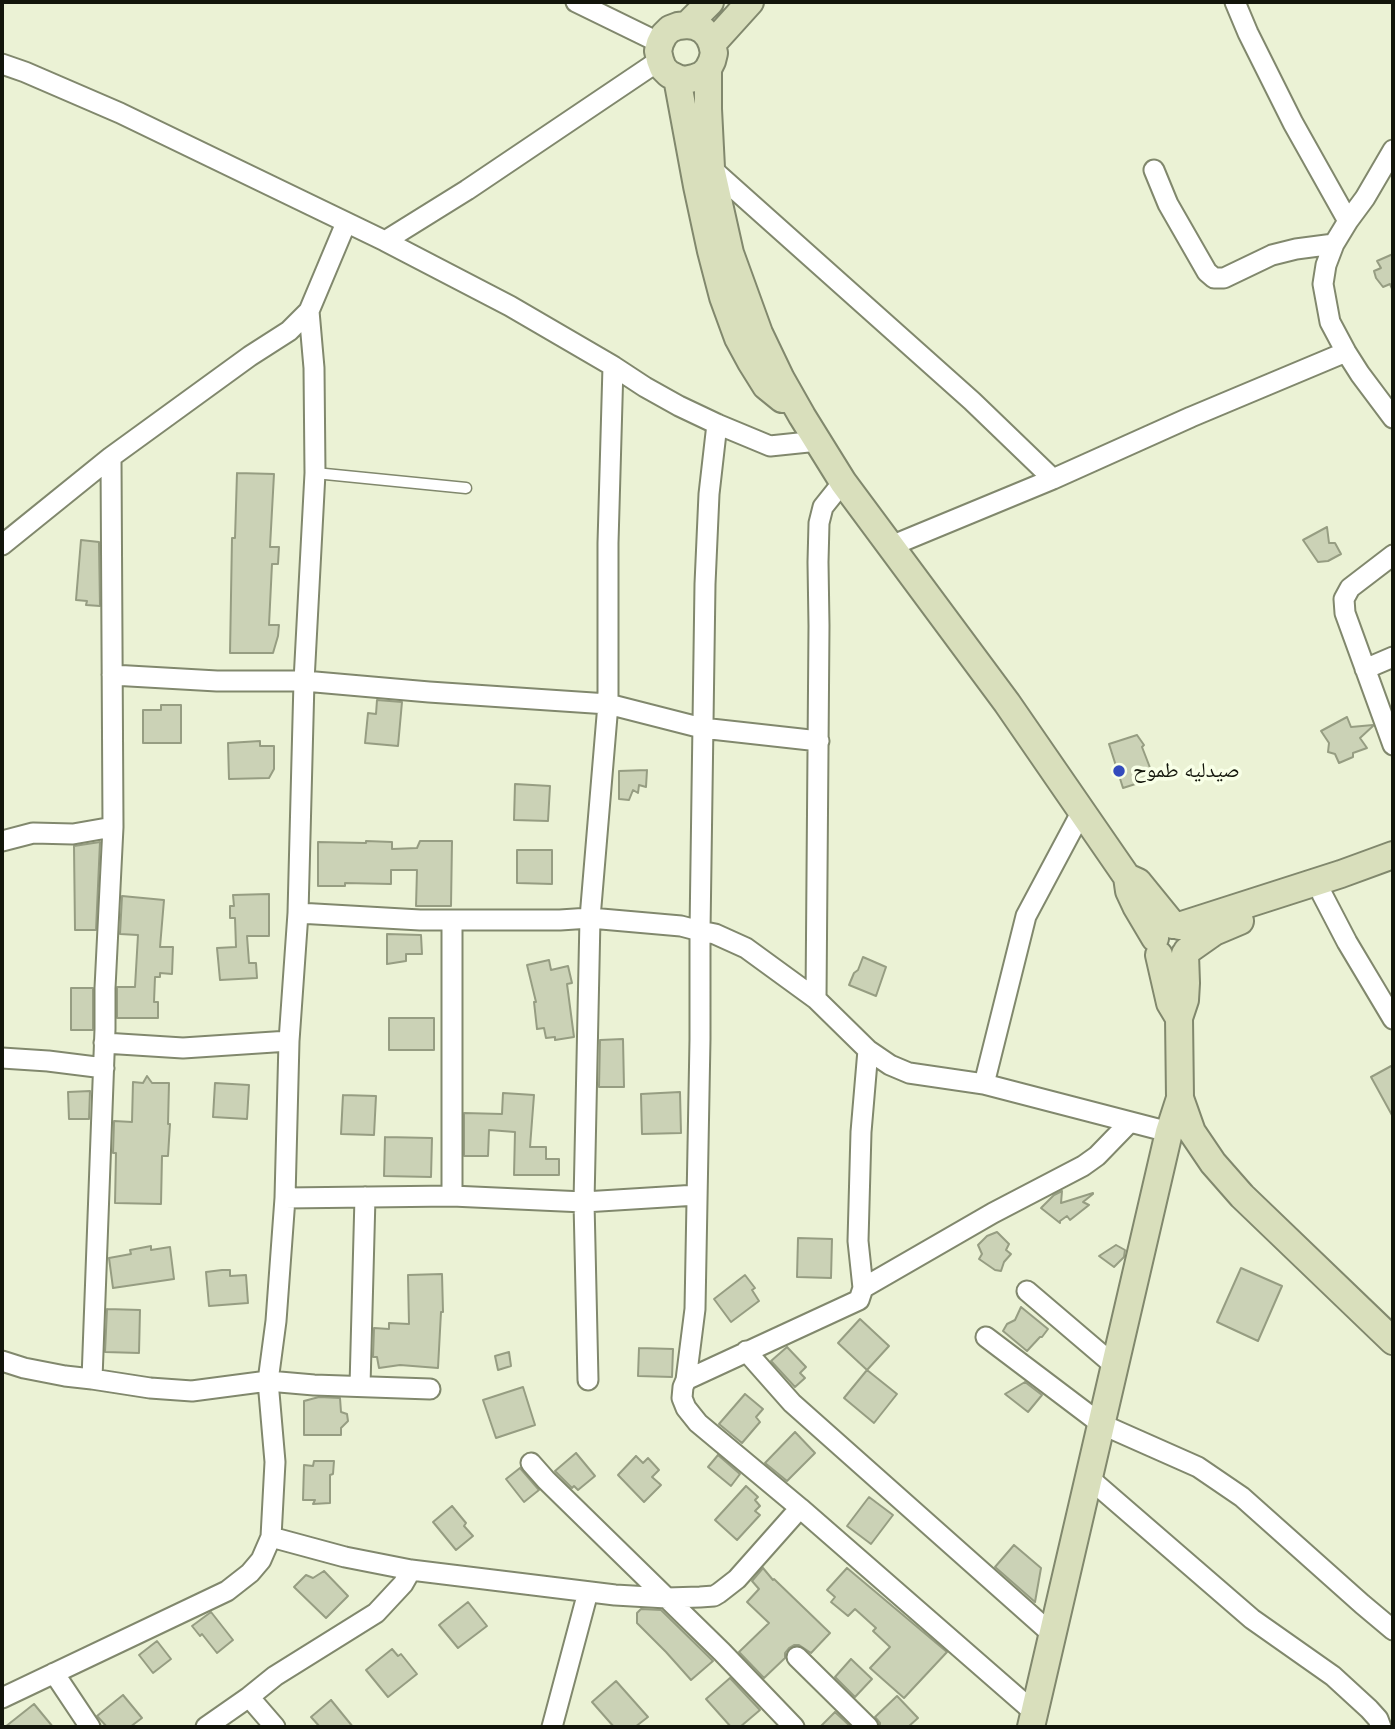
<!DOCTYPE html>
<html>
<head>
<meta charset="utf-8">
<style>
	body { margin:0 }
	#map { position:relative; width:1395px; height:1729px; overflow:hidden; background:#ebf2d5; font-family:Montserrat,sans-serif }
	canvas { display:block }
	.frame { position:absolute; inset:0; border:4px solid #12150b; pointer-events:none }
</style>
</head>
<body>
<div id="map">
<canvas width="1395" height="1729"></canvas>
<div class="frame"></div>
</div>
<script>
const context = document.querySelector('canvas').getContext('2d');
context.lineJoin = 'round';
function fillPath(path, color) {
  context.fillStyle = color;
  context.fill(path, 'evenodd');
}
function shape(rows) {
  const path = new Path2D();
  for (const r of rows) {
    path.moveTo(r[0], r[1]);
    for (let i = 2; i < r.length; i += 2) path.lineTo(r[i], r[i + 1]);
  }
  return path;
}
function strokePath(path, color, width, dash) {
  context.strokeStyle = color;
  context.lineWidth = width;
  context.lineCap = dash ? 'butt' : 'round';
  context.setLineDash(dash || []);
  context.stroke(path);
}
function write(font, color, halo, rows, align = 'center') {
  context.font = font + ' Montserrat,"Noto Naskh Arabic",sans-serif';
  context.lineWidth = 7;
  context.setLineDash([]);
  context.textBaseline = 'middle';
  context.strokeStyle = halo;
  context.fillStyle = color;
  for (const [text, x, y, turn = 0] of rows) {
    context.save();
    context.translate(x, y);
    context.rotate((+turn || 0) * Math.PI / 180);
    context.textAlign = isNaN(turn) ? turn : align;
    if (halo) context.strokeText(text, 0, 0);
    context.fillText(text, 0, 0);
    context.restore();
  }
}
const building = shape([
	[1393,254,1393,291,1390,284,1383,287,1376,278,1374,271,1381,268,1377,261,1393,254],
	[237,473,274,474,270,547,279,547,278,564,272,564,269,625,279,625,278,636,273,653,230,653,232,538,235,538,237,473],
	[1327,527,1329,543,1335,543,1341,554,1328,561,1318,562,1303,540,1327,527],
	[81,540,99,542,100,606,86,605,87,601,76,600,81,540],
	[377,700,402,702,398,746,365,743,368,713,376,714,377,700],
	[161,705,181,705,181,743,143,743,143,710,161,710,161,705],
	[1347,717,1351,727,1373,725,1373,726,1360,738,1367,748,1353,753,1353,757,1339,763,1335,754,1328,752,1329,743,1321,731,1347,717],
	[1137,735,1144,745,1142,747,1154,778,1123,788,1109,744,1137,735],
	[260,741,260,746,274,746,274,769,269,778,229,779,228,743,260,741],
	[647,770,646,787,639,785,638,793,633,790,629,800,619,799,619,771,647,770],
	[515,784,550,786,548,821,514,820,515,784],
	[366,841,392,842,392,849,417,848,420,841,452,841,451,906,416,906,417,870,391,870,391,884,345,883,345,886,318,886,318,842,366,843,366,841],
	[100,842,96,930,75,930,74,846,100,842],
	[517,850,552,850,552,884,517,883,517,850],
	[269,894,269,936,247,936,249,963,256,963,257,978,220,980,217,948,236,947,235,918,230,918,230,906,234,906,233,895,269,894],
	[122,896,164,900,160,947,173,947,172,974,160,973,160,977,155,977,154,1002,158,1002,158,1018,117,1018,117,987,135,987,138,935,120,934,122,896],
	[387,934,421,935,422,954,406,954,406,961,387,964,387,934],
	[863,957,886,967,876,996,849,985,854,973,858,970,863,957],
	[549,960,551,970,568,966,572,983,567,984,574,1037,555,1040,555,1037,546,1038,544,1028,537,1029,534,1002,536,1002,527,965,549,960],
	[71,988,93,988,93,1030,71,1030,71,988],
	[389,1018,434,1018,434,1050,389,1050,389,1018],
	[623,1039,624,1087,599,1087,600,1040,623,1039],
	[1393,1065,1393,1117,1371,1077,1393,1065],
	[147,1076,152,1083,169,1083,168,1124,170,1124,168,1156,162,1156,161,1204,115,1203,116,1153,113,1153,114,1121,132,1122,133,1082,143,1083,147,1076],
	[215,1083,249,1085,247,1119,213,1117,215,1083],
	[90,1091,89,1119,69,1119,68,1092,90,1091],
	[680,1092,681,1133,642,1134,641,1094,680,1092],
	[503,1093,534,1095,530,1147,546,1147,546,1159,559,1159,559,1175,514,1175,515,1132,489,1130,488,1156,464,1156,464,1113,502,1114,503,1093],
	[343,1095,376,1096,374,1135,341,1134,343,1095],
	[385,1137,432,1138,431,1177,384,1176,385,1137],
	[1062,1191,1061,1203,1093,1193,1093,1194,1083,1202,1089,1205,1070,1220,1067,1216,1060,1221,1060,1223,1041,1208,1054,1195,1062,1191],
	[997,1232,1009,1244,1006,1250,1011,1254,1004,1262,1001,1271,995,1270,979,1259,982,1254,978,1245,987,1236,997,1232],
	[798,1238,832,1239,831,1278,797,1277,798,1238],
	[1116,1245,1125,1250,1124,1257,1114,1267,1099,1256,1116,1245],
	[151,1246,151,1250,170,1247,174,1279,113,1288,109,1258,131,1254,130,1250,151,1246],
	[1241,1268,1282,1286,1258,1341,1217,1322,1241,1268],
	[222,1270,230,1270,230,1276,246,1275,248,1303,209,1306,206,1272,222,1270],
	[442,1274,443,1312,441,1312,438,1368,400,1365,379,1368,377,1357,373,1357,374,1328,389,1329,389,1323,409,1324,408,1275,442,1274],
	[745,1275,755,1288,752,1290,759,1301,731,1322,714,1299,745,1275],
	[1021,1307,1048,1329,1042,1337,1040,1337,1027,1351,1003,1331,1007,1324,1015,1320,1021,1307],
	[107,1309,140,1310,139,1353,105,1352,107,1309],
	[860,1319,889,1346,867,1370,838,1343,860,1319],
	[787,1347,806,1367,800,1373,805,1378,795,1387,771,1361,787,1347],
	[639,1348,673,1349,672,1377,638,1376,639,1348],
	[509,1352,511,1366,498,1370,495,1356,509,1352],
	[867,1370,897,1394,874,1423,844,1398,867,1370],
	[1025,1382,1042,1395,1028,1412,1005,1394,1025,1382],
	[523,1387,535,1425,496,1438,483,1400,523,1387],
	[745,1394,763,1409,756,1417,760,1422,742,1443,719,1424,745,1394],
	[319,1397,340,1398,341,1412,347,1414,348,1421,341,1428,341,1435,304,1435,304,1401,319,1397],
	[795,1432,815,1453,787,1481,765,1463,795,1432],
	[576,1453,595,1476,578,1490,574,1486,572,1488,555,1471,576,1453],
	[718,1455,740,1474,731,1486,708,1467,718,1455],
	[636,1456,643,1463,648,1458,659,1470,652,1477,661,1485,644,1502,618,1475,636,1456],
	[314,1461,334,1461,333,1474,330,1475,330,1503,313,1504,315,1500,303,1500,304,1465,313,1466,314,1461],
	[520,1468,539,1490,524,1502,506,1479,520,1468],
	[746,1486,758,1497,755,1500,760,1506,755,1511,760,1515,737,1540,715,1520,746,1486],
	[869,1497,893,1515,871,1544,847,1526,869,1497],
	[452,1506,466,1523,464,1526,473,1536,456,1550,433,1522,452,1506],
	[1014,1545,1041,1568,1035,1602,995,1567,1014,1545],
	[763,1568,773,1580,774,1579,830,1633,811,1653,799,1645,794,1645,789,1648,785,1653,785,1658,764,1678,739,1652,769,1623,747,1602,759,1589,752,1581,763,1568],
	[847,1568,947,1652,904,1698,870,1668,890,1647,873,1631,876,1628,855,1609,848,1616,831,1602,835,1597,827,1590,847,1568],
	[324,1571,348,1596,326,1618,294,1587,306,1575,313,1578,324,1571],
	[468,1602,487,1626,458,1648,439,1625,468,1602],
	[641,1609,661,1610,713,1661,691,1680,666,1652,637,1623,637,1613,641,1609],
	[211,1612,233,1640,217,1653,202,1634,200,1636,192,1626,211,1612],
	[157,1641,171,1659,153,1673,139,1655,157,1641],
	[392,1649,398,1656,401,1654,417,1674,388,1697,366,1670,392,1649],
	[851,1659,872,1679,855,1697,835,1677,851,1659],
	[730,1678,760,1710,740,1727,731,1727,706,1699,730,1678],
	[616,1681,648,1717,635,1727,614,1727,592,1702,616,1681],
	[123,1695,142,1718,130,1727,107,1727,97,1716,123,1695],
	[897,1696,918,1718,908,1727,880,1727,880,1723,875,1717,897,1696],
	[331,1700,353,1727,320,1727,311,1717,331,1700],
	[34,1704,53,1727,5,1727,34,1704],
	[835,1712,851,1727,820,1727,835,1712]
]);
fillPath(building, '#cbd2b6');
strokePath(building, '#969d82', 2);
const lane = shape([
	[315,473,466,488]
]);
const street = shape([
	[576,2,660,43],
	[1235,2,1248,33,1293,123,1348,221],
	[2,64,25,72,120,113,385,241,510,306,613,366,645,387,679,406,717,424,770,446,818,441],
	[1393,150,1365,198,1348,221,1334,244,1326,265,1323,284,1330,322,1346,352,1360,374,1393,418],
	[711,168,972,401,1053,479],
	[1154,170,1168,204,1207,272,1214,278,1224,278,1272,255,1296,249,1334,244],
	[385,241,467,190,660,60],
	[717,424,709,494,705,584,700,931,700,1039,695,1309,686,1380,683,1387,682,1398,686,1408,698,1423,800,1508,1035,1713],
	[2,545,111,457,250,356,289,331,309,311,346,223],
	[891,546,1053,479,1191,417,1346,352],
	[1393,555,1350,588,1344,599,1345,613,1393,745],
	[1365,669,1393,657],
	[112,675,217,681,304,681,429,692,608,704,702,728,819,741],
	[2,841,33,833,73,834,113,827],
	[1322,894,1347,942,1393,1019],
	[298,913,420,920,560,920,590,918,681,926,700,931,715,934,746,948,816,999,868,1050,890,1065,909,1073,984,1084,1169,1132],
	[816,999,819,626,818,562,819,523,823,507,843,482],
	[104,1043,183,1048,289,1041],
	[2,1058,48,1061,104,1068],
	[984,1084,1026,916,1082,811],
	[452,1196,452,920],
	[285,1198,452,1196,584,1202,697,1195],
	[863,1288,993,1213,1083,1166,1097,1156,1130,1122],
	[1027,1291,1115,1366],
	[986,1337,1101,1424,1198,1467,1242,1497,1362,1604,1393,1630],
	[746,1351,792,1403,1053,1635],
	[2,1361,24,1368,65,1376,92,1379,150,1388,192,1391,268,1381,314,1385,430,1389],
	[92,1379,105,1029,105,988,113,827,111,457],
	[588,1380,584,1202,590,918,608,704,608,543,613,366],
	[686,1380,859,1300,863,1288,858,1241,861,1132,868,1050],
	[360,1386,365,1197],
	[531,1463,546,1480,722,1652,794,1727],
	[1089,1478,1252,1619,1333,1676,1369,1709,1378,1719,1381,1727],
	[271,1537,345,1557,411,1570,615,1595,667,1598,700,1597,714,1596,719,1593,737,1579,800,1508],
	[797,1657,868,1727],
	[54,1673,90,1727],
	[249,1697,275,1727],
	[2,1698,227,1591,250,1573,261,1560,271,1537,275,1462,268,1381,276,1321,285,1198,289,1041,298,913,304,681,315,473,314,368,309,311],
	[206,1727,249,1697,275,1676,376,1613,403,1584,411,1570],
	[552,1727,588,1592]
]);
const secondary = shape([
	[687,25,710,2],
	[712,44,709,37,703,30,695,26,687,25,678,26,670,29,664,35,660,43,658,51,660,60,663,68,669,74,677,78,685,80,694,78,702,75,708,69,712,61,714,53,712,44,750,2],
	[708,69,708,109,711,168,730,253,759,333,781,379,802,416,843,482,1007,703,1127,877,1129,891,1136,906,1155,938],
	[677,78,697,186,711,251,723,297,738,338,751,362,766,386,782,399],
	[1127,877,1138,882,1173,925],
	[1179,926,1341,874,1393,855],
	[1187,951,1214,932,1240,921],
	[1159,955,1170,1003,1179,1018],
	[1180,1098,1192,1132,1213,1163,1242,1196,1393,1341],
	[1031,1727,1169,1132,1180,1098,1179,1018,1185,1000,1186,983,1185,954]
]);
strokePath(lane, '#81886d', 13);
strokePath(street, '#81886d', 23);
strokePath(secondary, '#81886d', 30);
strokePath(lane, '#fff', 10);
strokePath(street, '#fff', 19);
strokePath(secondary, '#d9dfbc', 26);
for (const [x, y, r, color] of [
	[1119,771,7,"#334bbd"]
]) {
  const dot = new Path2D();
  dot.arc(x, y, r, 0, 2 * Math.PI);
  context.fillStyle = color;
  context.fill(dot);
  strokePath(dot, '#f8ffe7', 2.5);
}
write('21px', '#12150b', '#f8ffe7', [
	["صيدليه طموح",1133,771]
], 'left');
</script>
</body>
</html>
